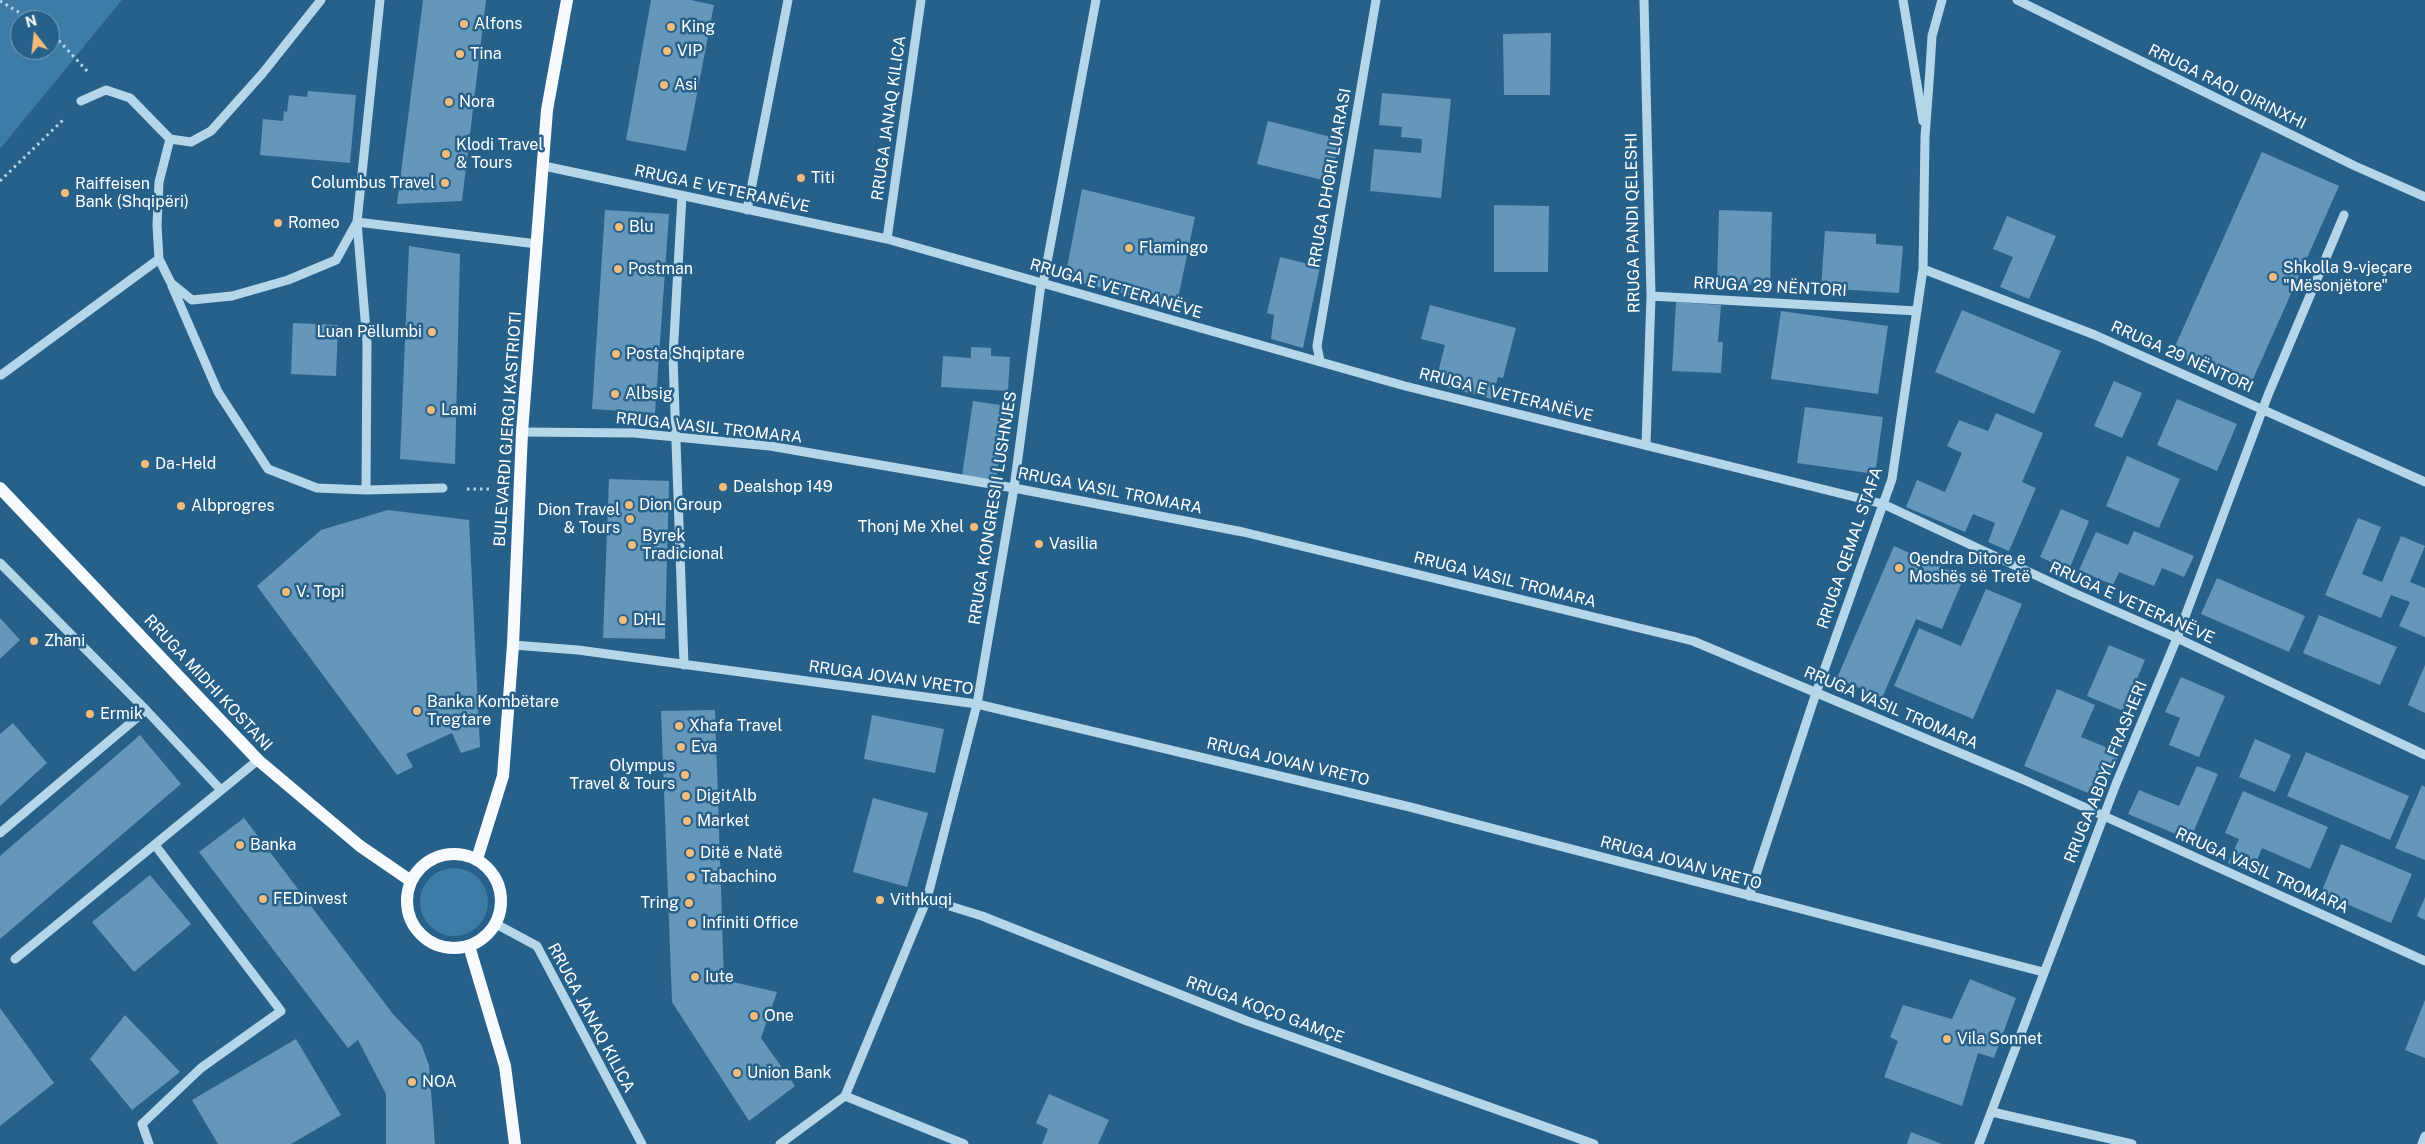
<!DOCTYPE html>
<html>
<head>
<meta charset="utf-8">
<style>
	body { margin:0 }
	#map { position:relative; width:2425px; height:1144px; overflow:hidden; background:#27618a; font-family:"Public Sans",sans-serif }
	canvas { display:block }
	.north { position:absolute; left:10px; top:10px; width:50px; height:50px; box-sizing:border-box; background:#27618a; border:1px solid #7da0b9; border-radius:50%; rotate:344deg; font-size:14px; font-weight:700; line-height:20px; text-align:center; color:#fff }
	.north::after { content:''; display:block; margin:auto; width:18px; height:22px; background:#f2bd7a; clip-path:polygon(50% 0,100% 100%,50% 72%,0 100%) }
</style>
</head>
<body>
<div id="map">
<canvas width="2425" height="1144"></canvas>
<div class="north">N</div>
</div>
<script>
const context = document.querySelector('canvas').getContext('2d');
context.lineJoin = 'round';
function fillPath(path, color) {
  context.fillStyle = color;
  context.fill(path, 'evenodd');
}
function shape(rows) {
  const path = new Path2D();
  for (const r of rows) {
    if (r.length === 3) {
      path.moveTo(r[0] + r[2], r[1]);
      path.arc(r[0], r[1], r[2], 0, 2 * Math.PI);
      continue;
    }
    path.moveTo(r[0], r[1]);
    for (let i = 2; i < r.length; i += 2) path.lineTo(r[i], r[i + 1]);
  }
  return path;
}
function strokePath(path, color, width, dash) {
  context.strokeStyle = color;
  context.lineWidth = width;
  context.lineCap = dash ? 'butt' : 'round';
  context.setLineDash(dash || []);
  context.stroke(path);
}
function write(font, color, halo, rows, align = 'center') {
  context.font = font + ' "Public Sans",sans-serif';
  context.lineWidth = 5;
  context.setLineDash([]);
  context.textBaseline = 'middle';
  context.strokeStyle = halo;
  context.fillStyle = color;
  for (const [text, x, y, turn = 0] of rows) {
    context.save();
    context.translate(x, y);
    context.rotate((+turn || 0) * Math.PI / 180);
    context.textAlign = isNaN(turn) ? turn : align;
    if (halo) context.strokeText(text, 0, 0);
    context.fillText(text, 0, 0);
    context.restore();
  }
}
fillPath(shape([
	[0,0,122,0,0,149],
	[20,20,50,20,50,50,20,50],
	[454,902,34]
]), '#3c7ca6');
fillPath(shape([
	[423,0,486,0,462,201,397,204],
	[651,0,691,0,714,5,686,151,626,140],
	[1551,33,1550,95,1504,95,1503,34],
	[308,91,356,95,350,163,260,155,263,119,283,121,284,111,287,112,289,95,307,97],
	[1382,93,1451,99,1441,198,1370,191,1374,149,1421,153,1422,139,1401,137,1402,127,1379,125],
	[1268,121,1339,139,1331,182,1257,164],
	[2262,152,2339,186,2249,388,2172,353],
	[1082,189,1195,217,1176,308,1065,278],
	[1494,205,1549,206,1548,272,1494,272],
	[605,210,669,214,655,413,592,409],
	[1719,210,1772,212,1770,285,1717,284],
	[2007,216,2056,236,2029,299,2000,287,2013,257,1993,249],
	[1825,231,1876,234,1876,244,1903,246,1899,293,1821,288],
	[409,246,460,254,455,464,400,459],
	[1280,257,1320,267,1303,348,1271,339,1274,315,1267,313],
	[1676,302,1721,305,1718,342,1723,342,1721,373,1672,371],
	[1430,305,1516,328,1503,378,1498,377,1492,399,1435,384,1445,345,1421,339],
	[1962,310,2061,351,2034,414,1935,372],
	[1781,311,1888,326,1878,394,1771,379],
	[293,323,338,325,336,376,291,374],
	[971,347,991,348,991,356,1010,357,1008,391,941,387,943,356,971,358],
	[2114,381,2142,393,2122,438,2094,426],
	[2177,399,2237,424,2217,471,2157,445],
	[973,401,1007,406,996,480,962,476],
	[1805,407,1883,417,1875,474,1797,463],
	[1996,413,2043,433,2022,482,2036,488,2009,551,1988,542,1995,523,1973,514,1965,532,1906,507,1917,480,1945,492,1962,453,1947,446,1959,420,1988,431],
	[2127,456,2180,479,2159,528,2106,506],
	[609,479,669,481,665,639,603,638],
	[2061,509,2089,521,2069,570,2040,557],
	[388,510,469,520,480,747,461,753,452,733,406,754,413,767,397,775,257,586,321,530],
	[2358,518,2381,527,2362,574,2382,582,2401,536,2425,546,2410,582,2425,588,2425,637,2399,626,2410,602,2391,595,2381,618,2325,595],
	[2134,531,2194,556,2184,577,2162,568,2154,586,2119,572,2113,585,2079,570,2096,532,2128,545],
	[1894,546,1964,577,1942,629,1916,619,1882,698,1837,678],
	[2217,578,2305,616,2289,652,2201,614],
	[1986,589,2022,604,1973,719,1894,686,1919,628,1961,646],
	[2319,615,2397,647,2380,685,2303,653],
	[0,618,20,640,0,659],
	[2109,645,2145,660,2123,711,2087,696],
	[2425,665,2425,713,2408,705],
	[2181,677,2225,696,2199,757,2169,745,2180,718,2165,712],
	[2057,689,2095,705,2081,737,2120,753,2100,798,2024,766],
	[715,710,724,980,777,992,761,1038,795,1086,749,1121,672,1002,661,711],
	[872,715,944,729,935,773,864,759],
	[13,723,47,763,0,806,0,734],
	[140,735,181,784,0,939,0,856],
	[2255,739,2291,755,2275,792,2239,777],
	[2306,752,2409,796,2390,840,2287,796],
	[2197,766,2218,774,2190,840,2128,814,2139,790,2179,806],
	[2422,785,2425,787,2425,860,2395,848],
	[2243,791,2328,827,2310,869,2262,848,2252,872,2228,863,2239,839,2225,833],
	[873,798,928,813,907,887,853,872],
	[244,818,393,1014,421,1044,429,1065,435,1144,386,1144,386,1094,358,1040,348,1048,199,852],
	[2341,844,2412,874,2391,923,2321,893],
	[150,875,191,924,134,972,92,922],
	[2425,897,2425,920,2417,916],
	[1970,979,2016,998,1994,1058,1978,1053,1962,1106,1884,1077,1898,1041,1890,1037,1903,1005,1952,1019],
	[2425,1000,2425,1058,2405,1050],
	[0,1008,54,1083,0,1126],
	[125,1015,180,1072,132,1110,90,1059],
	[296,1039,341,1115,291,1144,218,1144,192,1100],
	[1049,1094,1109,1120,1098,1144,1042,1144,1048,1129,1036,1123],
	[1911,1132,1942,1144,1907,1144]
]), '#6497ba');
strokePath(shape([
	[0,1,32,20],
	[50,31,88,72],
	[0,181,64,119],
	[467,489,493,489]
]), '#b5d5e9', 3, [2.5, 4]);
strokePath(shape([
	[380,0,357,222,367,343,366,490,443,488],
	[1644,0,1651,296,1646,445],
	[1903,0,1923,121],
	[2017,0,2355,166,2425,197],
	[81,101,106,90,130,98,170,139,191,142,211,131,262,74,321,0],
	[170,139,159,182,157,225,159,259,171,283,192,300,232,296,288,280,336,260,357,222],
	[544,166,887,239,1405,386,1883,504,2074,593,2177,638,2425,755],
	[682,196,673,357,684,665],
	[747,210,788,0],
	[357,222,537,244],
	[887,239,921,0],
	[1923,269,2095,335,2425,482],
	[172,286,218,392,268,469,317,488,366,490],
	[1651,296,1917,311],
	[1320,361,1317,346,1376,0],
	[1,375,159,259],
	[522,432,634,433,770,446,1014,488,1243,532,1693,641,2022,779,2425,961],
	[0,563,146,710,221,790],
	[513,645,578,650,977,704,1410,807,2043,972],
	[0,833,146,710],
	[1749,896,1816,693,1892,479,1923,269,1925,137,1930,69,1932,36,1942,0],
	[927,899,982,916,1247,1021,1594,1144],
	[496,924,537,946,642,1144],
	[15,959,258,760],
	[845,1096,927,899,977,704,1014,488,1041,284,1043,284,1096,0],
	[845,1096,964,1144],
	[1992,1112,2132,1144],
	[149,1144,142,1124,201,1068,281,1011,155,845],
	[780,1144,845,1096],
	[1979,1144,2116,784,2177,638,2268,395,2344,215],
	[2422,1144,2425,1136]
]), '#b5d5e9', 9);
strokePath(shape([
	[0,488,258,760,360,846,411,881],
	[454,901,47],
	[477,859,503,776,513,645,522,432,547,110,567,0],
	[469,946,505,1066,515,1144]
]), '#f8fbfe', 12);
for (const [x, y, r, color] of [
	[464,24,5,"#f2bd7a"],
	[671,27,5,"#f2bd7a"],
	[667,51,5,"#f2bd7a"],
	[460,54,5,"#f2bd7a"],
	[664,85,5,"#f2bd7a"],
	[449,102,5,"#f2bd7a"],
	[446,154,5,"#f2bd7a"],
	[801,178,5,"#f2bd7a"],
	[445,183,5,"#f2bd7a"],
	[65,193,5,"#f2bd7a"],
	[278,223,5,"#f2bd7a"],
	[619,227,5,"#f2bd7a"],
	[1129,248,5,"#f2bd7a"],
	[618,269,5,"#f2bd7a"],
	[2273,277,5,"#f2bd7a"],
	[432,332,5,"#f2bd7a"],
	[616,354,5,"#f2bd7a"],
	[615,394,5,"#f2bd7a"],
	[431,410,5,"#f2bd7a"],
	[145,464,5,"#f2bd7a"],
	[723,487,5,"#f2bd7a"],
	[629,505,5,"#f2bd7a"],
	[181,506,5,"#f2bd7a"],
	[630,519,5,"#f2bd7a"],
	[974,527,5,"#f2bd7a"],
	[1039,544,5,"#f2bd7a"],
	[632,545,5,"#f2bd7a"],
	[1899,568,5,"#f2bd7a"],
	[286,592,5,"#f2bd7a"],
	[623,620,5,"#f2bd7a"],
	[34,641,5,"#f2bd7a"],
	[417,711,5,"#f2bd7a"],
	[90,714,5,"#f2bd7a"],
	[679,726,5,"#f2bd7a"],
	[681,747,5,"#f2bd7a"],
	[685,775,5,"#f2bd7a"],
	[686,796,5,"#f2bd7a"],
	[687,821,5,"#f2bd7a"],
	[240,845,5,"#f2bd7a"],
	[690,853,5,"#f2bd7a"],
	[691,877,5,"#f2bd7a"],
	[263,899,5,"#f2bd7a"],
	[880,900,5,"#f2bd7a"],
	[689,903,5,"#f2bd7a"],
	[692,923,5,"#f2bd7a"],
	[695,977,5,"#f2bd7a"],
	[754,1016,5,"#f2bd7a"],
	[1947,1039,5,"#f2bd7a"],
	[737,1073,5,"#f2bd7a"],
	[412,1082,5,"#f2bd7a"]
]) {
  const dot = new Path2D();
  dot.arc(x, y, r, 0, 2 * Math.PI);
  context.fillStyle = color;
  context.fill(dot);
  strokePath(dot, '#27618a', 2);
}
write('16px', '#fff', '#27618a', [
	["Alfons",474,24],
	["King",681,27],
	["VIP",677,51],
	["Tina",470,54],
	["Asi",674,85],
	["Nora",459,102],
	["Klodi Travel",456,145],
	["& Tours",456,163],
	["Titi",811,178],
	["Columbus Travel",435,183,"right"],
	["Raiffeisen",75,184],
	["Bank (Shqipëri)",75,202],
	["Romeo",288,223],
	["Blu",629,227],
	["Flamingo",1139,248],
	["Shkolla 9-vjeçare",2283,268],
	["\"Mësonjëtore\"",2283,286],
	["Postman",628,269],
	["Luan Pëllumbi",422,332,"right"],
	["Posta Shqiptare",626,354],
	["Albsig",625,394],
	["Lami",441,410],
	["Da-Held",155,464],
	["Dealshop 149",733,487],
	["Dion Group",639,505],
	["Albprogres",191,506],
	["Dion Travel",620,510,"right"],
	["& Tours",620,528,"right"],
	["Thonj Me Xhel",964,527,"right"],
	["Byrek",642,536],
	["Tradicional",642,554],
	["Vasilia",1049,544],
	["Qendra Ditore e",1909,559],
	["Moshës së Tretë",1909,577],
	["V. Topi",296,592],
	["DHL",633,620],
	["Zhani",44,641],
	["Banka Kombëtare",427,702],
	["Tregtare",427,720],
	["Ermik",100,714],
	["Xhafa Travel",689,726],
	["Eva",691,747],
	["Olympus",675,766,"right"],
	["Travel & Tours",675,784,"right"],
	["DigitAlb",696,796],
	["Market",697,821],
	["Banka",250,845],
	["Ditë e Natë",700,853],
	["Tabachino",701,877],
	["FEDinvest",273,899],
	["Vithkuqi",890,900],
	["Tring",679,903,"right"],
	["Infiniti Office",702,923],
	["Iute",705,977],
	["One",764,1016],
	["Vila Sonnet",1957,1039],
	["Union Bank",747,1073],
	["NOA",422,1082]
], 'left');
write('16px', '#fff', '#27618a', [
	["RRUGA RAQI QIRINXHI",2227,87,26],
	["RRUGA JANAQ KILICA",889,118,-82],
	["RRUGA DHORI LUARASI",1330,178,-80],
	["RRUGA E VETERANËVE",722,189,12],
	["RRUGA PANDI QELESHI",1633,223,-91],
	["RRUGA 29 NËNTORI",1770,287,3],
	["RRUGA E VETERANËVE",1116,289,16],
	["RRUGA 29 NËNTORI",2182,357,24],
	["RRUGA E VETERANËVE",1506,395,14],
	["RRUGA VASIL TROMARA",709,428,6],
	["BULEVARDI GJERGJ KASTRIOTI",508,429,-86],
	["RRUGA VASIL TROMARA",1110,491,11],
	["RRUGA KONGRESI I LUSHNJES",993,508,-81],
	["RRUGA QEMAL STAFA",1850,548,-71],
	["RRUGA VASIL TROMARA",1505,580,14],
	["RRUGA E VETERANËVE",2132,603,24],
	["RRUGA JOVAN VRETO",891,678,8],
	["RRUGA MIDHI KOSTANI",208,683,47],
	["RRUGA VASIL TROMARA",1891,708,23],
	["RRUGA JOVAN VRETO",1288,762,13],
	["RRUGA ABDYL FRASHERI",2106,772,-68],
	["RRUGA JOVAN VRETO",1681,863,15],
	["RRUGA VASIL TROMARA",2262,871,24],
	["RRUGA KOÇO GAMÇE",1265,1010,20],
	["RRUGA JANAQ KILICA",591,1018,62]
]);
</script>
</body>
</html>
